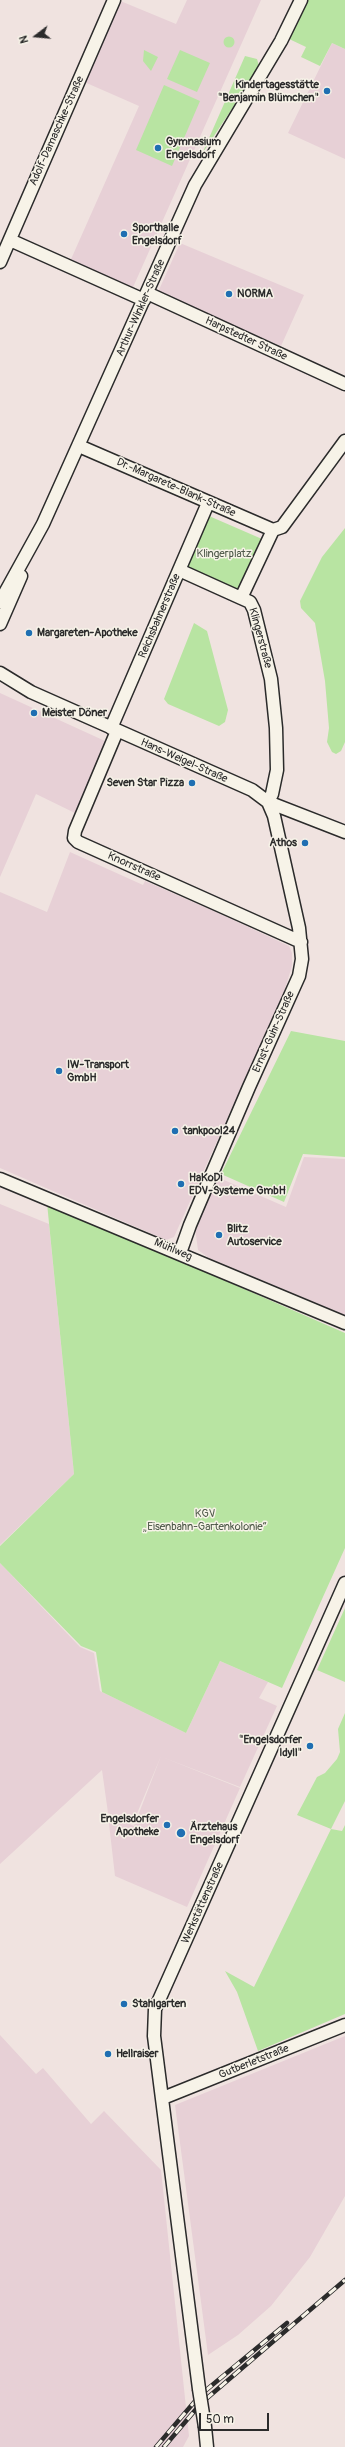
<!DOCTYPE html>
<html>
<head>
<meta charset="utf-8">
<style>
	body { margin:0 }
	#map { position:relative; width:345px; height:2447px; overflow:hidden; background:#f0e3e0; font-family:Pangolin,sans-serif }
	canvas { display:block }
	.north { position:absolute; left:16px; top:16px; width:40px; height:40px; -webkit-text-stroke:3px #f7f3e8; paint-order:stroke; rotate:254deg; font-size:11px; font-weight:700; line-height:16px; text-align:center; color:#2b2b2b }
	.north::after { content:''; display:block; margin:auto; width:14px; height:18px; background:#2b2b2b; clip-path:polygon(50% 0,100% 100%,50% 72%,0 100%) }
	.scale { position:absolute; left:199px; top:2413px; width:70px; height:18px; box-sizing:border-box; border:2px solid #2b2b2b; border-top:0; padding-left:5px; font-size:12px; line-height:14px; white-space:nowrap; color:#2b2b2b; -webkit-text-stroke:3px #f7f3e8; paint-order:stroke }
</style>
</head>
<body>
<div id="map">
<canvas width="345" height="2447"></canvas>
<div class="north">N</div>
<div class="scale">50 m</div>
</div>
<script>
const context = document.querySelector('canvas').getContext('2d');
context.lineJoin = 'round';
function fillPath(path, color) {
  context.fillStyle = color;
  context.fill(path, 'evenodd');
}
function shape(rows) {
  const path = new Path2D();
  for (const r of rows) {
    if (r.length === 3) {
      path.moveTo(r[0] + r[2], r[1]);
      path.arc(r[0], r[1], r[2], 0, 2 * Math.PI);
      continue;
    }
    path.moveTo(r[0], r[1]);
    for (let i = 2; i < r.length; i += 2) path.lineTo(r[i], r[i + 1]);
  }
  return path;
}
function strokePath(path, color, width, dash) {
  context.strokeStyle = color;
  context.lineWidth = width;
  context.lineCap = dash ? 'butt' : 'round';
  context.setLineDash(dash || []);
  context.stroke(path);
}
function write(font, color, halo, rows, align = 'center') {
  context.font = font + ' Pangolin,sans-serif';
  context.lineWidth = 3;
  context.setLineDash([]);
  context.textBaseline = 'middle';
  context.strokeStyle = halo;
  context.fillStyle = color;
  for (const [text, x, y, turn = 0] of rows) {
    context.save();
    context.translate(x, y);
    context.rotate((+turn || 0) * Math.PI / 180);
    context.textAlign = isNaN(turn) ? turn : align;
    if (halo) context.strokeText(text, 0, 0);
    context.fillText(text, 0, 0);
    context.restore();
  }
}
fillPath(shape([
	[118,0,176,24,187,0,261,0,130,294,68,266,139,106,82,81],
	[332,43,345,49,345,159,288,133],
	[180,243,304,295,281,346,158,292],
	[0,693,105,741,77,814,36,794,0,877],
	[70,852,143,885,145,881,216,912,289,946,292,953,292,966,284,992,174,1237,166,1240,0,1168,0,892,47,912],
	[304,1157,345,1159,345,1315,209,1258,198,1250,195,1228,217,1177,286,1207],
	[0,1204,49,1224,74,1474,0,1545],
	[0,1563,80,1647,94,1653,100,1691,186,1733,220,1661,268,1682,259,1698,277,1706,240,1787,162,1757,240,1788,187,1907,115,1876,108,1815,134,1826,161,1756,133,1823,108,1813,102,1770,0,1864],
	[0,2035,36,2074,43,2068,91,2124,104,2111,161,2170,189,2436,183,2447,0,2447],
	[345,2036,345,2196,310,2257,271,2306,238,2335,208,2355,175,2105]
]), '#e7d0d6');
fillPath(shape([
	[304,0,345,0,345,49,332,43,320,66,301,57,306,47,287,38],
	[229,42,5.5],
	[144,50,158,57,151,71,143,61],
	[180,50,210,63,197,92,167,79],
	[245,56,257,59,259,66,257,71,202,154],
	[164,85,200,101,172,166,136,150],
	[209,516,262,539,239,593,186,570],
	[345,528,345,742,341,751,336,754,332,752,327,742,329,728,325,681,315,623,301,608,300,601,322,557],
	[194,623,207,631,228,710,225,722,219,726,168,704,164,699],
	[291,1031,345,1041,345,1157,303,1154,284,1202,221,1174],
	[47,1203,345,1333,345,1548,282,1688,220,1661,186,1733,102,1692,96,1652,81,1646,0,1563,0,1546,74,1474],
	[345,1608,345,1682,317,1670],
	[345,1713,345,1801,331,1829,342,1831,345,1825,345,2014,258,2051,237,1992,225,1971,254,1987,331,1829,297,1815,317,1777,325,1773,337,1759,340,1752,338,1729]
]), '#b8e4a2');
const minor = shape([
	[10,240,144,300],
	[0,262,114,0],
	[147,293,345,384],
	[79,446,273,530],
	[179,570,241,598],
	[0,602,43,524,195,185,281,41,301,0],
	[0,624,21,576],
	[0,673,31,692,252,790,268,802,345,832],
	[111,728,208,503],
	[117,731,75,831,74,838,78,842,301,942],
	[268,802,272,794,277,770,276,728,271,679,254,610,250,602,241,598,273,530,282,527,345,441],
	[0,1179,345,1323],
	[180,1253,190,1225,249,1087,299,976,302,959,299,928,274,816,268,802],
	[163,2098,345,2025],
	[199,2389,154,2036,155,2009,345,1583],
	[205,2427,207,2447]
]);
strokePath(minor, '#2b2b2b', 15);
strokePath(minor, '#f7f3e8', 12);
const rail = shape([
	[205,2391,287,2323],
	[206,2399,345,2280],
	[156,2447,196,2400],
	[164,2447,197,2408]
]);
strokePath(rail, '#2b2b2b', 4.5);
strokePath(rail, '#f7f3e8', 3, [9]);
const minorBridge = shape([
	[199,2389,205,2427]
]);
strokePath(minorBridge, '#2b2b2b', 15, []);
strokePath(minorBridge, '#f7f3e8', 12);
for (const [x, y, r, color] of [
	[327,91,4,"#1f6fb2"],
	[158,148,4,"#1f6fb2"],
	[124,234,4,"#1f6fb2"],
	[229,294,4,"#1f6fb2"],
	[29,633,4,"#1f6fb2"],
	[34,713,4,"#1f6fb2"],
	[192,783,4,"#1f6fb2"],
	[305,843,4,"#1f6fb2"],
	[59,1071,4,"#1f6fb2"],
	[175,1131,4,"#1f6fb2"],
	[181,1184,4,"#1f6fb2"],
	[219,1235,4,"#1f6fb2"],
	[310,1746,4,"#1f6fb2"],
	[167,1825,4,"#1f6fb2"],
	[181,1833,5,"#1f6fb2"],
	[124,2004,4,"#1f6fb2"],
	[108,2054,4,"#1f6fb2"]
]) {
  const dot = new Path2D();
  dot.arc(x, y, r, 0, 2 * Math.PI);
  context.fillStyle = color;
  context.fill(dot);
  strokePath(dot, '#f7f3e8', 1.5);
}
write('bold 11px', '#2b2b2b', '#f7f3e8', [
	["Kindertagesstätte",319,85,"right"],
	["\"Benjamin Blümchen\"",319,98,"right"],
	["Gymnasium",166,142],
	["Engelsdorf",166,155],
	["Sporthalle",132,228],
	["Engelsdorf",132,241],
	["NORMA",237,294],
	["Margareten-Apotheke",37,633],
	["Meister Döner",42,713],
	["Seven Star Pizza",184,783,"right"],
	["Athos",297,843,"right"],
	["IW-Transport",67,1065],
	["GmbH",67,1078],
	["tankpool24",183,1131],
	["HaKoDi",189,1178],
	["EDV-Systeme GmbH",189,1191],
	["Blitz",227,1229],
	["Autoservice",227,1242],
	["\"Engelsdorfer",302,1740,"right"],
	["Idyll\"",302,1753,"right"],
	["Engelsdorfer",159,1819,"right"],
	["Apotheke",159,1832,"right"],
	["Ärztehaus",190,1827],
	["Engelsdorf",190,1840],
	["Stahlgarten",132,2004],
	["Hellraiser",116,2054]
], 'left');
write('11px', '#2b2b2b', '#f7f3e8', [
	["Adolf-Damaschke-Straße",57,131,-66],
	["Arthur-Winkler-Straße",141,308,-66],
	["Harpstedter Straße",246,339,25],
	["Dr.-Margarete-Blank-Straße",176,488,24],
	["Reichsbahnerstraße",160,616,-67],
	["Klingerstraße",260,638,75],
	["Hans-Weigel-Straße",184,761,24],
	["Knorrstraße",134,867,24],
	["Ernst-Guhr-Straße",274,1032,-66],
	["Mühlweg",173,1250,23],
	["Werkstättenstraße",203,1903,-66],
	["Gutberletstraße",254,2062,-22]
]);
write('11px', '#4e5949', '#f7f3e8', [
	["Klingerplatz",224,554],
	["KGV",205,1514],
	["„Eisenbahn-Gartenkolonie“",205,1527]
]);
</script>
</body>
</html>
